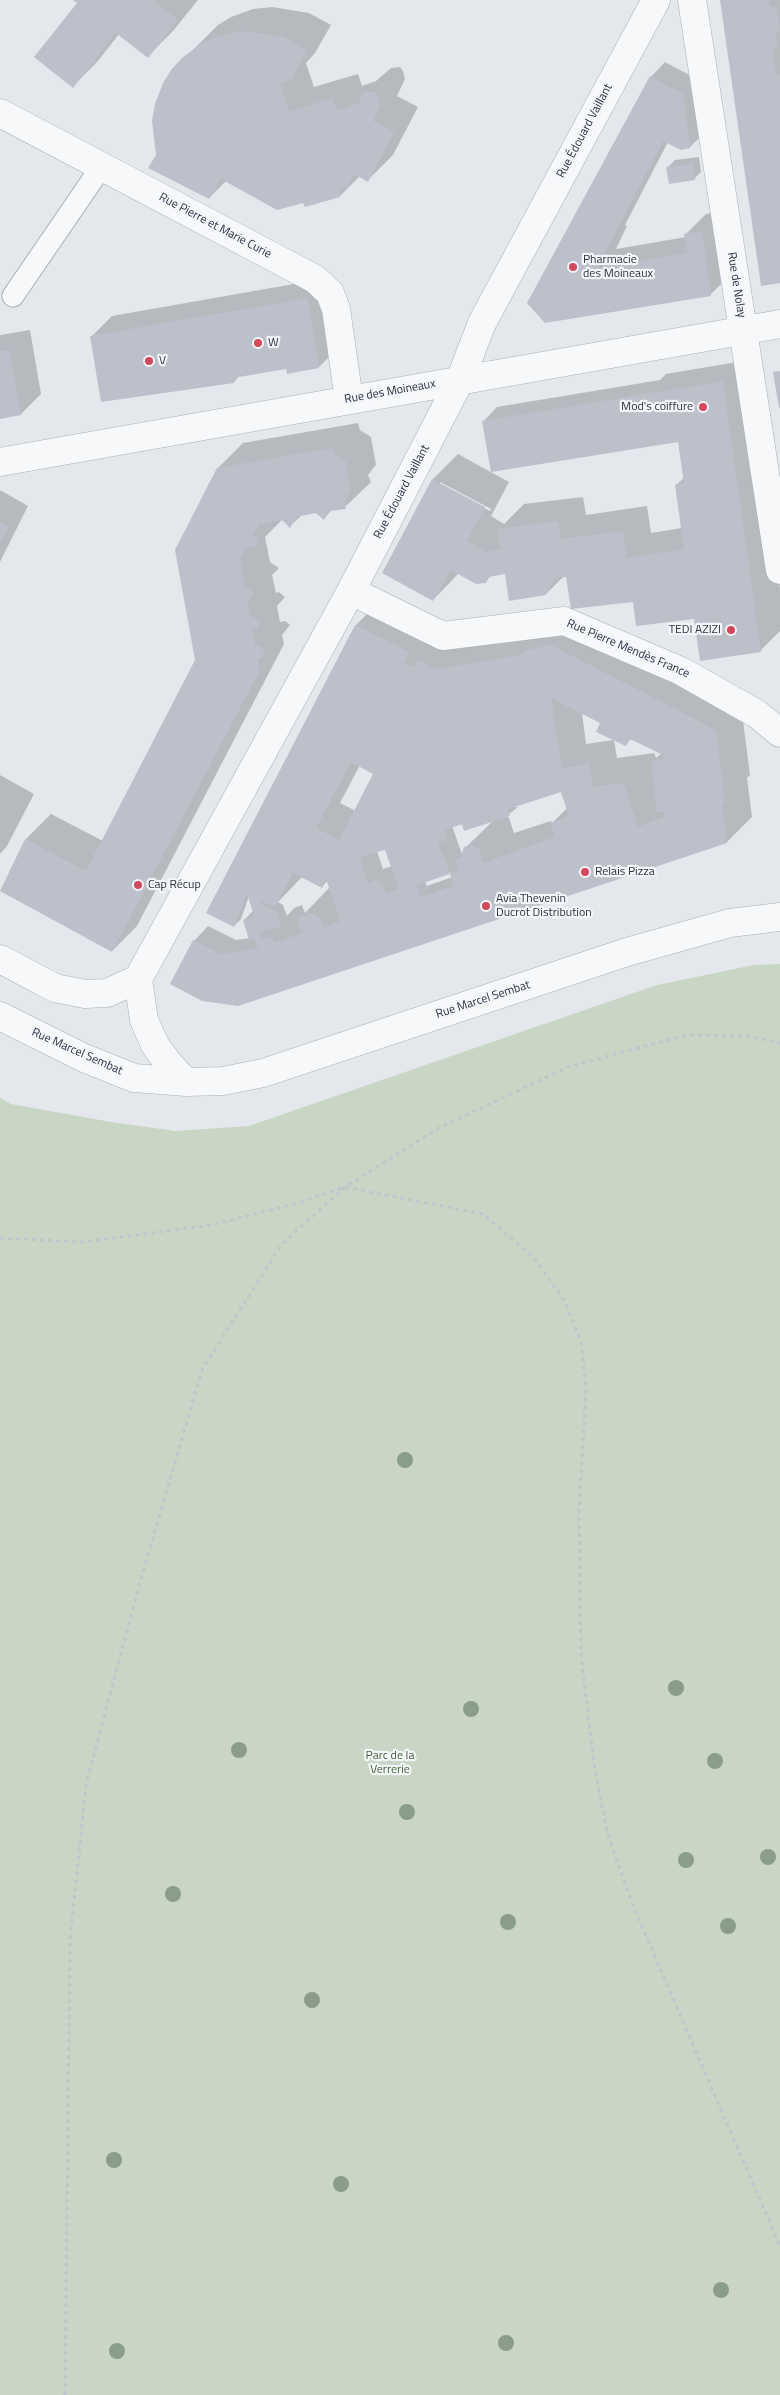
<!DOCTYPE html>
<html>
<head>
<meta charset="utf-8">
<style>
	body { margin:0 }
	canvas { display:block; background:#e4e7ec }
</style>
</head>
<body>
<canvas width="780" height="2395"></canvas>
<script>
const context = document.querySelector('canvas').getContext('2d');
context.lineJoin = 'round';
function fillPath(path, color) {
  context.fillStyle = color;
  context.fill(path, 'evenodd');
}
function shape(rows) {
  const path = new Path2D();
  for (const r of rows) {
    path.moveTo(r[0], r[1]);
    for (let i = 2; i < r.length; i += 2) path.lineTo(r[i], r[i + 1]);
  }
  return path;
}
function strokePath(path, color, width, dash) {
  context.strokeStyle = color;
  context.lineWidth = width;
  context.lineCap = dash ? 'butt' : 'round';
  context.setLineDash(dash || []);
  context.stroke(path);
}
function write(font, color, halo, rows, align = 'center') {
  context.font = font + ' "Titillium Web",sans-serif';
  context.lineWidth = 4.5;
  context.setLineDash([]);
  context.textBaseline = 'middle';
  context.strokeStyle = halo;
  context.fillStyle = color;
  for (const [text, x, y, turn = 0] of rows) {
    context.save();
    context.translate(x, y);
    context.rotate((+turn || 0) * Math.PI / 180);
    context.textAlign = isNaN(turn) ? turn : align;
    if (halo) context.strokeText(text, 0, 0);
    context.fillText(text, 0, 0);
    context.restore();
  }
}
fillPath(shape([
	[780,964,780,2395,0,2395,0,1098,11,1104,111,1122,176,1131,249,1126,657,985,754,965]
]), '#c9d6c5');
fillPath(shape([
	[75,0,198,0,173,31,148,56,119,34,98,61,73,86,78,3],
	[721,0,780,0,780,281],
	[272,7,309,13,331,25,315,53,306,63,314,87,358,74,362,86,376,81,391,68,400,67,403,71,405,79,397,96,418,107,393,155,368,180,360,176,340,196,304,201,226,181,209,198,158,155,172,71,218,25,231,17,253,9],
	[665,62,697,79,704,133,690,147,668,142,625,225,627,226,616,249,686,237,685,235,706,214,722,211,731,274,710,295,546,322,651,77],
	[699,157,701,172,694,179,668,167,675,160],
	[328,278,339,347,319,367,287,368,239,376,234,382,92,336,112,316],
	[30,330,41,394,21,414,0,417,0,335],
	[743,361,760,451,780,588,780,631,760,651,695,617,634,600,567,576,564,576,546,594,506,572,492,575,485,582,459,573,433,600,383,573,433,479,458,454,509,482,491,516,504,524,524,504,583,497,586,515,647,506,651,533,682,528,676,485,685,477,679,440,483,422,497,407,660,380,666,374],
	[440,482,491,509,490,511,440,485],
	[358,423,360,430,371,437,376,465,368,475,371,482,345,507,333,509,324,518,317,511,302,515,290,526,283,519,265,537,270,562,279,568,272,575,276,593,279,592,285,597,277,606,280,622,285,621,290,625,282,635,284,644,137,926,112,951,1,890,26,839,51,814,103,841,197,660,218,468,243,443],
	[0,490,28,506,0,562],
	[381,600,434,626,550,626,741,705,750,775,747,778,752,817,727,842,280,991,194,941,208,926,236,940,250,938,244,920,254,910,249,896,241,919,234,926,207,913,356,625],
	[582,713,601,723,626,744,632,738,662,753,656,758,654,753,617,758,614,740,586,744],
	[360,765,375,773,356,811,340,803],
	[561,791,567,808,552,823,551,821,514,833,509,818,506,816,517,808,516,806],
	[494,820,465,848,462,854,452,826],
	[386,848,392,866,383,869,377,851],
	[450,872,452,877,427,886,425,881],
	[302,877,322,887,328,880,330,887,305,913,302,905,294,908,287,916,283,905,278,902],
	[0,775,34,794,7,846,0,854]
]), '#0003');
fillPath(shape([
	[73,0,153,0,178,20,148,58,116,33,73,88,34,57,77,3],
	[720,0,769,0,769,7,777,6,780,31,775,32,778,47,772,48,776,74,780,74,780,283,761,286],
	[246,31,284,37,306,50,291,80,280,84,289,112,333,98,337,111,359,103,361,95,364,92,374,92,378,96,380,105,373,121,394,132,368,182,354,174,348,186,338,189,340,197,305,207,303,203,277,210,221,179,209,199,148,168,156,155,152,121,155,104,163,83,171,70,182,58,205,41,227,34],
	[650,76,683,94,690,148,681,150,663,141,597,268,688,253,684,234,702,231,711,296,545,323,527,303],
	[693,164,695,180,669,184,666,167],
	[308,298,319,368,287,374,286,369,233,378,234,383,101,402,90,336],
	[10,350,21,415,0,419,0,351],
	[780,371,780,408,779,408,773,372],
	[723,381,761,652,700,661,694,619,636,626,633,602,571,609,566,577,555,578,546,595,509,601,505,574,489,577,486,583,476,584,451,570,433,601,382,573,432,479,485,507,467,541,485,552,501,549,497,529,558,521,561,539,623,531,627,558,684,549,675,485,684,483,678,442,491,472,482,421],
	[333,448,336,455,346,462,351,491,344,501,346,509,330,511,324,520,316,513,296,517,290,528,282,520,259,524,253,535,257,538,258,545,246,549,240,559,245,587,255,593,247,601,251,617,254,617,260,623,257,628,252,629,255,646,259,645,265,650,261,658,257,659,260,670,112,952,0,891,25,839,86,871,195,660,175,550,217,468],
	[0,522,9,526,0,544],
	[355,625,410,652,403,663,414,667,418,660,436,669,521,655,523,651,551,645,716,730,725,801,722,804,727,843,238,1006,202,1001,170,984,193,940,221,954,258,948,254,939,249,940,243,920,254,916,247,893,234,927,206,913],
	[551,698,600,723,596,732,626,746,630,739,663,755,663,759,651,761,657,812,664,812,664,817,638,827,623,783,593,787,589,764,562,768],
	[351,762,373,774,339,840,316,828],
	[561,792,569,816,551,823,555,837,483,863,479,849,472,845,464,847,461,857,455,859,459,870,450,874,453,886,421,897,417,885,450,874,438,842,447,840,445,830,462,824,464,831,510,816,508,809],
	[385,850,399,889,386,893,382,884,376,880,368,883,360,857],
	[293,873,322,888,326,879,340,921,323,927,320,917,310,913,297,918,302,933,274,943,271,936,262,939,260,932,281,926,277,912,261,904,262,901,275,907]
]), '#bbc0ca');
const lane = shape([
	[13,296,102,166]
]);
const street = shape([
	[692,0,780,570],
	[0,113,315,279,330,293,336,309,349,400],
	[0,462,780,324],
	[351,591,443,636,564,621,681,671,757,714,780,733],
	[0,959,55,988,85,994,107,993,138,979],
	[138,979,351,591,460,380,482,323,656,0],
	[138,979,144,1020,155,1045,169,1064,186,1082],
	[0,1016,84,1058,134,1078,186,1082,223,1081,263,1073,627,952,730,923,780,917]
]);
strokePath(lane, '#a9aeb7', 23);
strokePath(street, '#a9aeb7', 29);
strokePath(shape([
	[0,1238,82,1242,212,1225,298,1203,345,1187,483,1214,534,1258,564,1300,581,1342,586,1391,579,1510,581,1655,594,1764,607,1832,633,1906,780,2246],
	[65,2395,70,1941,86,1784,141,1579,202,1370,282,1244,345,1187,437,1129,568,1067,630,1050,688,1035,748,1036,780,1043]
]), '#c2c5cb', 3, [4, 4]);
strokePath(lane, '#f7f8fa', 21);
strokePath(street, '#f7f8fa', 28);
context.fillStyle = '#899d89';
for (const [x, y] of [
	[405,1460],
	[676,1688],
	[471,1709],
	[239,1750],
	[715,1761],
	[407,1812],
	[768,1857],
	[686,1860],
	[173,1894],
	[508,1922],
	[728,1926],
	[312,2000],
	[114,2160],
	[341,2184],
	[721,2290],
	[506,2343],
	[117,2351]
]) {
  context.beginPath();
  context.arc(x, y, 8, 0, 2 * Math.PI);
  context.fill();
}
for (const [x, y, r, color] of [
	[573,267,5,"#d1495b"],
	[258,343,5,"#d1495b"],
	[149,361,5,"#d1495b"],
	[703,407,5,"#d1495b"],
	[731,630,5,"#d1495b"],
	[585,872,5,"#d1495b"],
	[138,885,5,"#d1495b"],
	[486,906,5,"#d1495b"]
]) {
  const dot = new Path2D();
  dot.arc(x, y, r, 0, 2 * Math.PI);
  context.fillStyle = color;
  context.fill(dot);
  strokePath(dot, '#f4f6f9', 2);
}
write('12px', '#2b3445', '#f4f6f9', [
	["Rue Édouard Vaillant",585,131,-62],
	["Rue Pierre et Marie Curie",215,226,28],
	["Rue de Nolay",736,285,81],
	["Rue des Moineaux",390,392,-10],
	["Rue Édouard Vaillant",402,492,-62],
	["Rue Pierre Mendès France",628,649,23],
	["Rue Marcel Sembat",483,1000,-18],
	["Rue Marcel Sembat",77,1052,24]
]);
write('12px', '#2b3445', '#f4f6f9', [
	["Pharmacie",583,260],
	["des Moineaux",583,274],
	["W",268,343],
	["V",159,361],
	["Mod's coiffure",693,407,"right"],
	["TEDI AZIZI",721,630,"right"],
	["Relais Pizza",595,872],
	["Cap Récup",148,885],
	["Avia Thevenin",496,899],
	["Ducrot Distribution",496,913]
], 'left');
write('12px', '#3f6138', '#f4f6f9', [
	["Parc de la",390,1756],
	["Verrerie",390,1770]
]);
</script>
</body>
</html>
